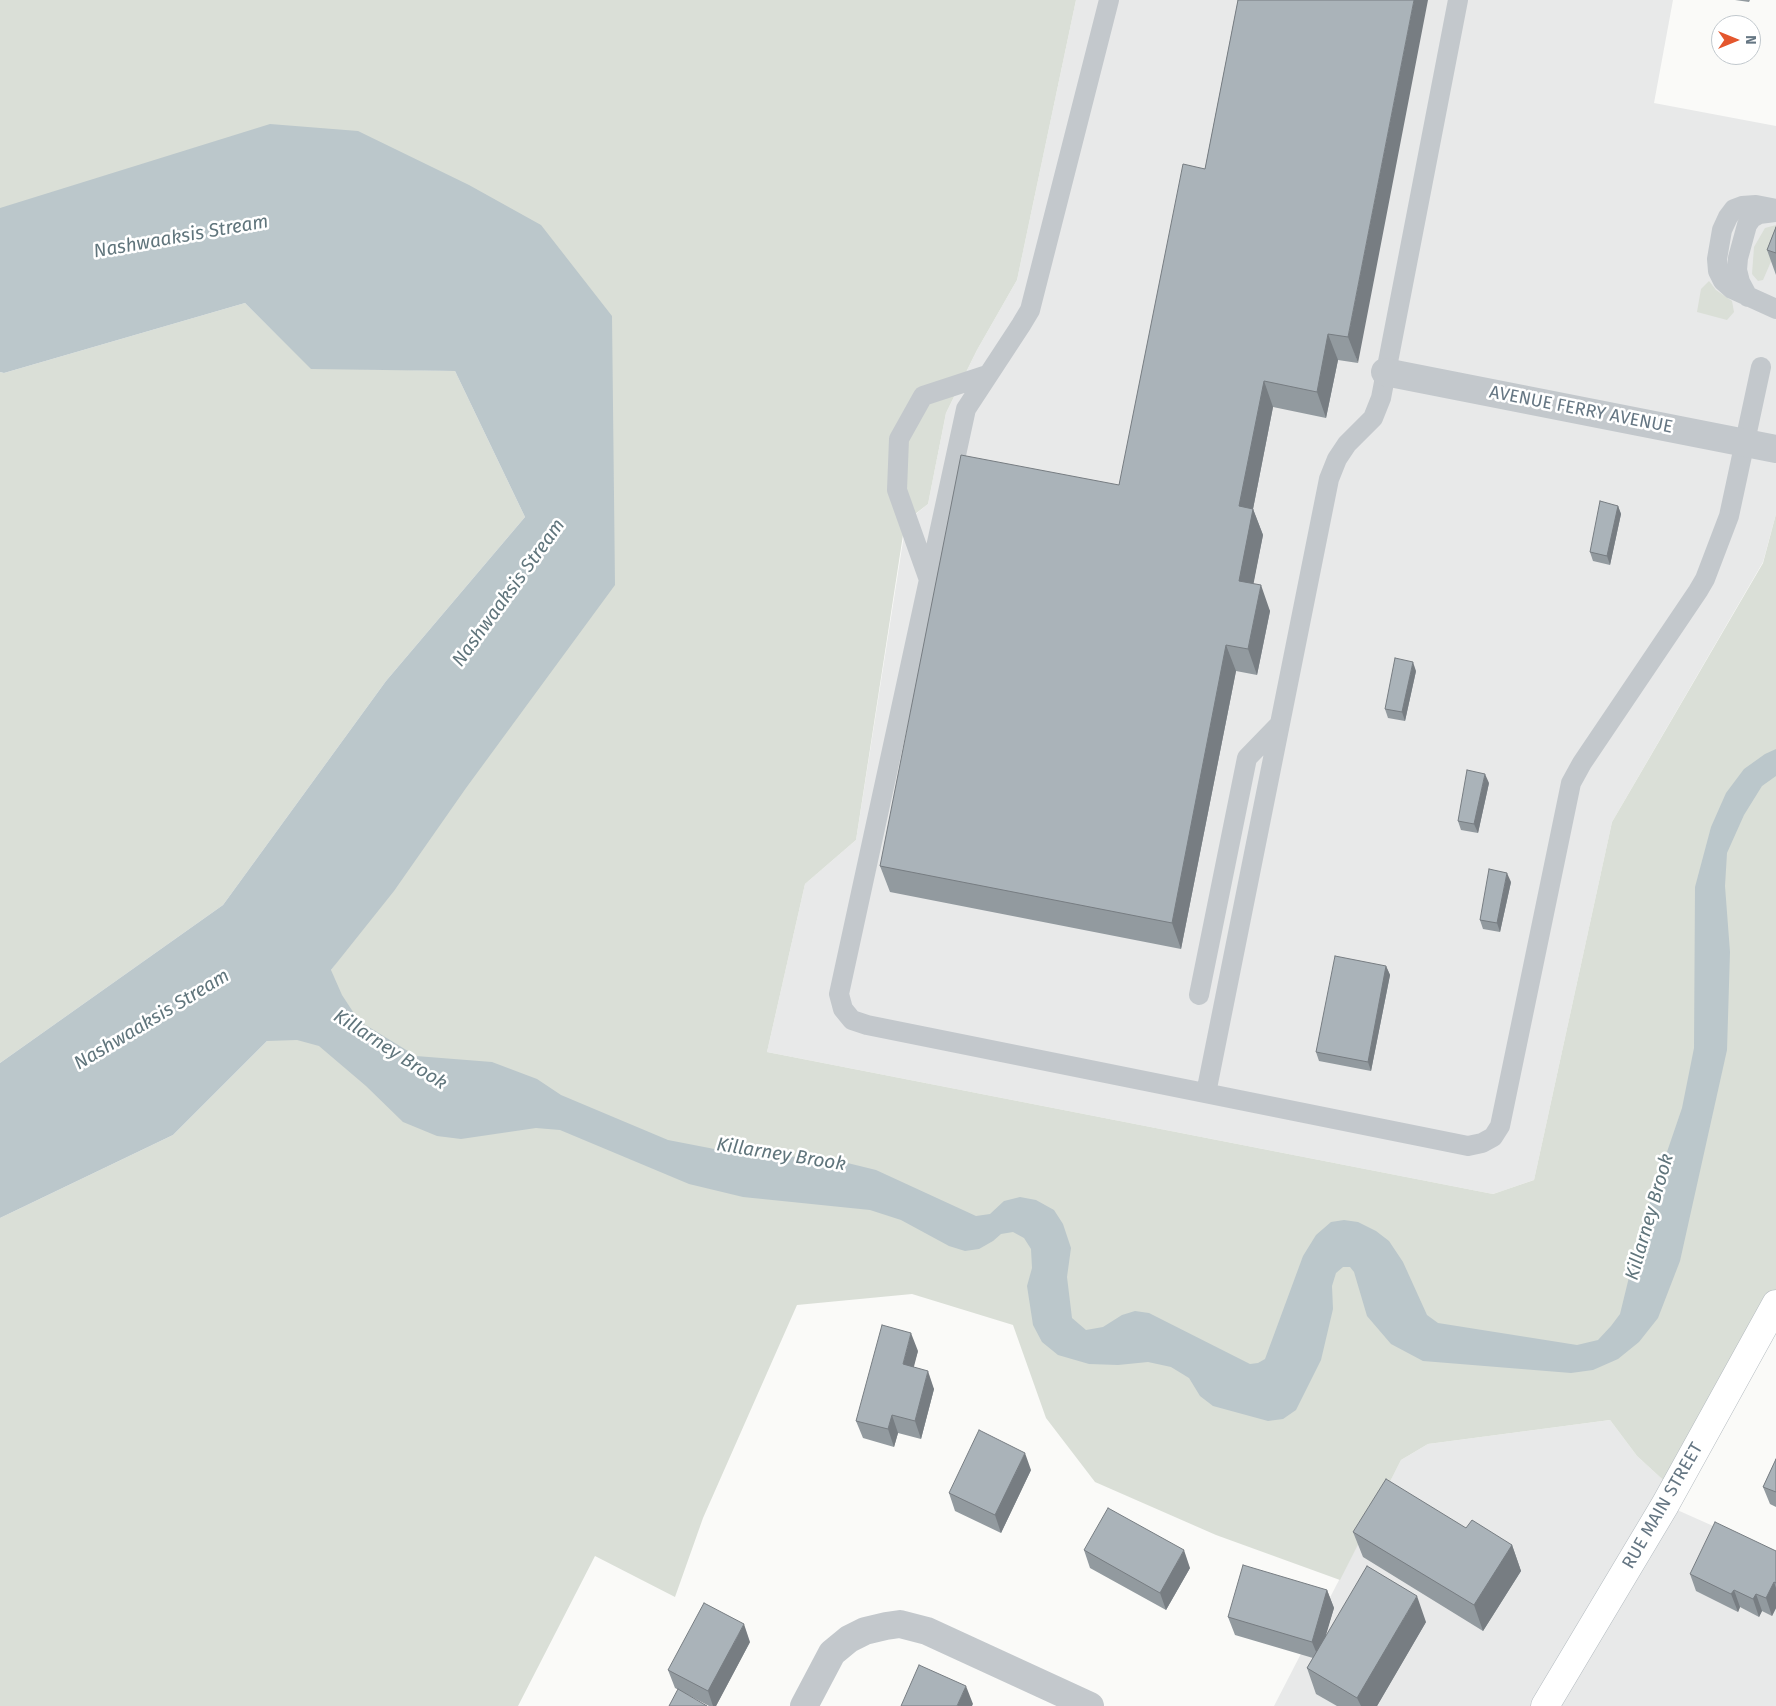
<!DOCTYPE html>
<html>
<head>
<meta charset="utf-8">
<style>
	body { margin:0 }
	#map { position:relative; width:1776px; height:1706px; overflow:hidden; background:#fafaf8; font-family:"Fira Sans",sans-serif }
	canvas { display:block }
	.north { position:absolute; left:1711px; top:15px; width:50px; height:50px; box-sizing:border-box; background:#fff; border:1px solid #c1c8cd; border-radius:50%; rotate:90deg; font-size:14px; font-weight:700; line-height:20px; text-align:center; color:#657683 }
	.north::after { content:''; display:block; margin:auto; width:18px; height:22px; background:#e4572e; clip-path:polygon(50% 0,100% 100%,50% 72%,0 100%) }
</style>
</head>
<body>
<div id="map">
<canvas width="1776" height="1706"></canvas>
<div class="north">N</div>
</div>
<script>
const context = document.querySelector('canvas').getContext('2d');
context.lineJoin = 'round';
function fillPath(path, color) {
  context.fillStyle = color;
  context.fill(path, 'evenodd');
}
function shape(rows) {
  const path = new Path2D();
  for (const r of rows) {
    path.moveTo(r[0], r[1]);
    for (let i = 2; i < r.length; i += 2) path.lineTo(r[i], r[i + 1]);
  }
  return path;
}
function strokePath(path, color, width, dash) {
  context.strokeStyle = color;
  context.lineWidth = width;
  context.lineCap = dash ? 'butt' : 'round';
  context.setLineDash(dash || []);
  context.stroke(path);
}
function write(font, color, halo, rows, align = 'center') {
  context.font = font + ' "Fira Sans",sans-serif';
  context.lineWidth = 5;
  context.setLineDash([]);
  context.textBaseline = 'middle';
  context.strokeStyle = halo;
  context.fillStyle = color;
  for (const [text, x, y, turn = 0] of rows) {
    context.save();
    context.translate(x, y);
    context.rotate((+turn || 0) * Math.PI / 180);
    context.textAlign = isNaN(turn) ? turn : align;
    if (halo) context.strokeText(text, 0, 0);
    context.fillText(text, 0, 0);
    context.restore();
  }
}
fillPath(shape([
	[1076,0,1673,0,1654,103,1776,126,1776,514,1763,562,1612,822,1534,1180,1493,1194,767,1052,805,884,856,840,906,522,928,504,946,413,977,350,1017,280],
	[1610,1420,1637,1456,1674,1490,1666,1505,1776,1554,1776,1706,1274,1706,1401,1460,1428,1444]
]), '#e8e9e9');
fillPath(shape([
	[0,0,1076,0,1017,280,977,350,946,413,928,504,905,522,856,840,805,884,767,1052,1493,1194,1534,1180,1612,822,1763,563,1776,514,1776,1304,1674,1490,1637,1456,1610,1420,1428,1444,1401,1460,1340,1580,1216,1535,1095,1482,1046,1418,1013,1325,912,1294,797,1305,703,1518,675,1597,595,1556,518,1706,0,1706,0,1218,173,1135,297,1011,331,970,614,571,613,466,580,333,0,225],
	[1776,225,1776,250,1763,280,1758,281,1752,274,1754,247,1765,228],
	[1709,281,1716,290,1732,301,1734,312,1727,320,1697,312,1701,289],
	[245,303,311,368,455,371,525,517,386,681,223,905,0,1063,0,372,4,373]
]), '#dadfd7');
fillPath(shape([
	[270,124,358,131,469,185,541,225,612,316,615,585,466,788,394,891,331,970,342,995,359,1021,416,1056,492,1062,537,1079,561,1095,668,1140,766,1159,815,1155,876,1170,976,1216,990,1214,1004,1201,1020,1197,1036,1200,1054,1210,1063,1224,1071,1248,1067,1277,1072,1318,1086,1330,1103,1327,1122,1315,1135,1311,1149,1313,1250,1364,1258,1363,1265,1359,1303,1256,1316,1235,1331,1222,1344,1220,1358,1222,1376,1231,1389,1241,1403,1262,1427,1315,1438,1323,1577,1345,1598,1340,1611,1326,1620,1314,1641,1228,1682,1108,1694,1048,1695,887,1711,827,1726,793,1744,769,1765,754,1776,749,1776,776,1762,786,1744,815,1727,853,1725,886,1730,952,1727,1050,1680,1261,1658,1318,1639,1342,1618,1359,1593,1370,1571,1373,1423,1361,1391,1344,1367,1316,1354,1272,1350,1267,1343,1267,1336,1273,1332,1286,1333,1309,1321,1360,1296,1410,1283,1419,1268,1421,1213,1406,1200,1396,1189,1378,1171,1367,1148,1362,1118,1365,1089,1364,1058,1355,1042,1342,1033,1325,1027,1286,1032,1268,1031,1249,1024,1238,1013,1232,1001,1234,993,1241,979,1249,965,1251,949,1246,901,1220,870,1210,743,1197,689,1184,560,1130,536,1128,461,1139,437,1136,403,1122,366,1086,319,1046,297,1040,267,1041,173,1135,0,1218,0,1063,223,905,386,681,525,517,455,371,311,369,245,303,4,373,0,372,0,208]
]), '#bbc7cb');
const secondary = shape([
	[1545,1706,1665,1505,1776,1304]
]);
strokePath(secondary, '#b3babf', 29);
strokePath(shape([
	[1109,0,1030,310,1021,325,966,409,839,994,843,1009,852,1020,867,1025,1468,1146,1482,1143,1493,1137,1500,1126,1571,783,1582,763,1698,591,1705,579,1729,516,1761,367],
	[1776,209,1756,205,1742,206,1734,209,1728,217,1722,230,1717,259,1718,271,1723,281,1732,289,1776,309],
	[1748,297,1740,282,1737,270,1738,258,1747,225,1752,218,1759,214,1776,212],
	[929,580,897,490,899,439,923,396,987,375],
	[1199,995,1247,758,1279,725],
	[1206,1093,1329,479,1337,459,1347,444,1373,418,1381,398,1458,0]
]), '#c3c8cc', 20);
strokePath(shape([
	[1385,372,1776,449],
	[804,1706,832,1653,849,1639,865,1631,886,1626,900,1624,927,1631,1090,1706]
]), '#c3c8cc', 28);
strokePath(secondary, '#fff', 28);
fillPath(shape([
	[1238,0,1358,363,1338,360,1326,418,1273,407,1253,509,1263,535,1253,584,1270,611,1257,675,1236,671,1181,949,890,892,880,866,1119,485,1205,169],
	[1735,0,1750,0,1749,2],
	[1776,227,1776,275,1767,250],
	[1618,506,1621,514,1610,565,1593,561,1590,552],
	[1416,671,1405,721,1388,718,1385,709],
	[1489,783,1478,833,1461,830,1458,821],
	[1511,882,1500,932,1483,929,1480,920],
	[1386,966,1390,975,1371,1071,1319,1061,1316,1052],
	[918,1351,913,1367,934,1389,921,1439,898,1433,894,1447,863,1438,856,1421],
	[1776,1459,1776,1507,1770,1504,1763,1487],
	[1031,1470,1001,1533,955,1511,949,1493],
	[1466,1528,1512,1545,1521,1571,1483,1631,1363,1557,1353,1532],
	[1084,1550,1190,1568,1166,1610,1090,1568],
	[1776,1551,1776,1608,1772,1616,1762,1611,1759,1617,1740,1607,1738,1612,1696,1591,1690,1574],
	[1327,1590,1334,1608,1325,1636,1426,1622,1377,1706,1337,1706,1316,1694,1307,1668,1313,1658,1235,1635,1228,1617],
	[750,1642,716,1706,709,1706,675,1688,668,1670]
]), '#929a9f');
fillPath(shape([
	[1414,0,1428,0,1358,363,1348,337],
	[1328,334,1338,360,1326,418,1317,392],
	[1264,381,1273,407,1253,509,1263,535,1249,607,1239,581,1239,506],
	[1618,506,1621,514,1610,565,1607,556],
	[1261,585,1270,611,1257,675,1248,649],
	[1226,645,1236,671,1181,949,1172,923],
	[1413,662,1416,671,1405,721,1402,712],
	[1485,774,1489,783,1478,833,1474,824],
	[1507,873,1511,882,1500,932,1497,923],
	[1386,966,1390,975,1371,1071,1368,1062],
	[911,1333,918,1351,910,1382,903,1364],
	[928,1371,934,1389,921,1439,915,1421],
	[892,1415,898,1433,894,1447,888,1429],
	[1025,1453,1031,1470,1001,1533,995,1515],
	[1512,1545,1521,1571,1483,1631,1474,1605],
	[1184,1550,1190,1568,1166,1610,1160,1593],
	[1774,1582,1776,1588,1776,1608,1772,1616,1766,1598],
	[1327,1590,1334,1608,1319,1659,1312,1642],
	[1734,1590,1740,1607,1738,1612,1731,1594],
	[1756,1594,1762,1611,1759,1617,1753,1599],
	[1417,1596,1426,1622,1377,1706,1361,1706,1357,1698],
	[744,1624,750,1642,716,1706,713,1706,708,1691],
	[966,1686,973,1704,972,1706,957,1706]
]), '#777d82');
const building = shape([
	[1238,0,1414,0,1348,337,1328,334,1317,392,1264,381,1239,506,1253,509,1239,581,1261,585,1248,649,1226,645,1172,923,880,866,961,455,1119,485,1183,164,1205,169,1238,0],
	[1776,227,1776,253,1767,250,1776,227],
	[1600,501,1618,506,1607,556,1590,552,1600,501],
	[1395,658,1413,662,1402,712,1385,709,1395,658],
	[1467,770,1485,774,1474,824,1458,821,1467,770],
	[1489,869,1507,873,1497,923,1480,920,1489,869],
	[1335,956,1386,966,1368,1062,1316,1052,1335,956],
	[882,1325,911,1333,903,1364,928,1371,915,1421,892,1415,888,1429,856,1421,882,1325],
	[979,1430,1025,1453,995,1515,949,1493,979,1430],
	[1776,1459,1776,1492,1763,1487,1776,1459],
	[1386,1479,1466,1528,1472,1520,1512,1545,1474,1605,1353,1532,1386,1479],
	[1108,1508,1184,1550,1160,1593,1084,1550,1108,1508],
	[1715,1522,1776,1551,1776,1583,1774,1582,1766,1598,1756,1594,1753,1599,1734,1590,1731,1594,1690,1574,1715,1522],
	[1243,1565,1327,1590,1312,1642,1228,1617,1243,1565],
	[1367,1566,1417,1596,1357,1698,1307,1668,1367,1566],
	[704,1603,744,1624,708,1691,668,1670,704,1603],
	[919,1665,966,1686,957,1706,901,1706,919,1665],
	[678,1689,707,1706,669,1706,678,1689]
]);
fillPath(building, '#aab3b9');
strokePath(building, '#777d82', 1);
write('18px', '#657683', '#fff', [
	["AVENUE FERRY AVENUE",1581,410,11],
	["RUE MAIN STREET",1663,1506,-60]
]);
write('italic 19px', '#60757c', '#fff', [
	["Nashwaaksis Stream",181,237,-10],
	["Nashwaaksis Stream",509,593,-54],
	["Nashwaaksis Stream",152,1020,-31],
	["Killarney Brook",390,1050,33],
	["Killarney Brook",781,1155,9],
	["Killarney Brook",1650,1217,-74]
]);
</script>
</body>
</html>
